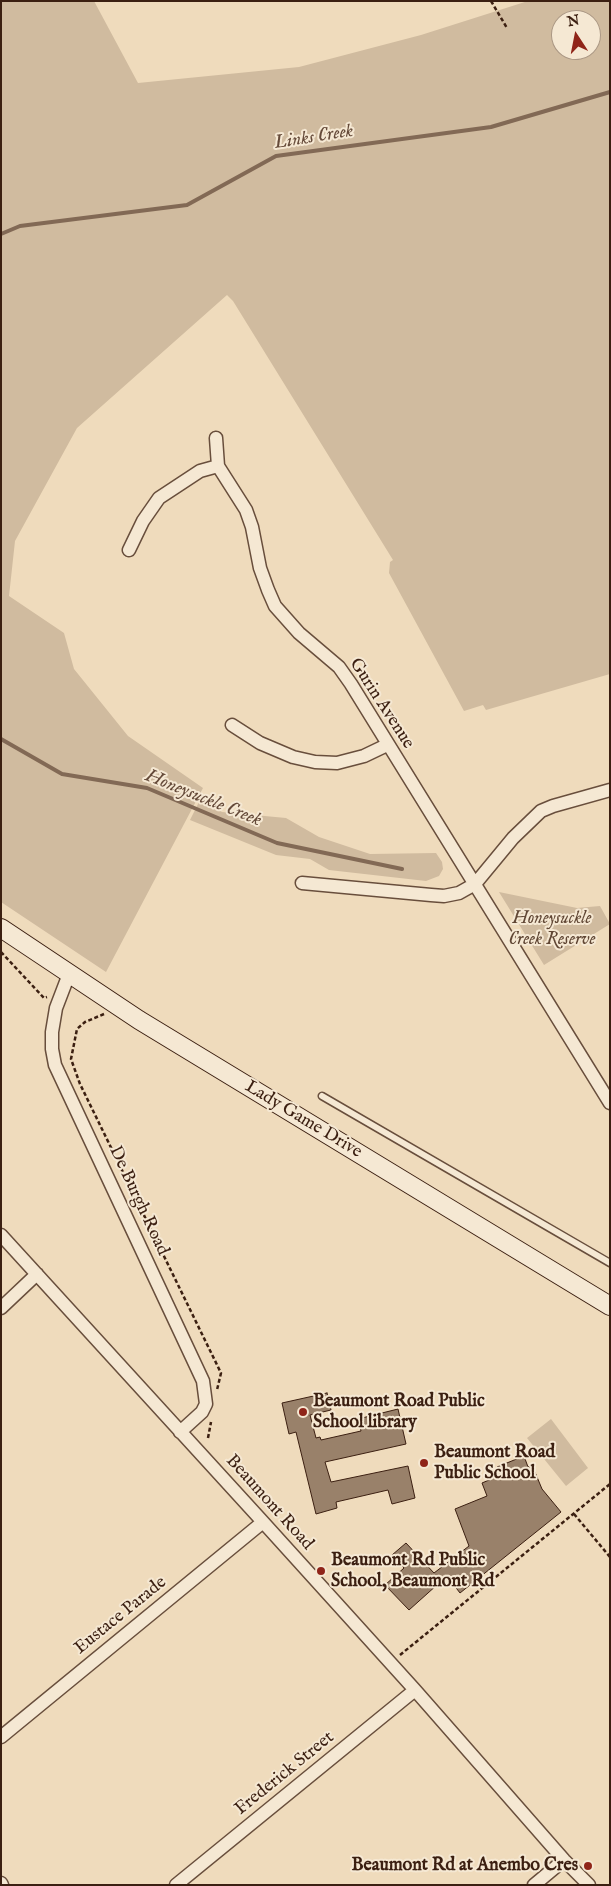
<!DOCTYPE html>
<html>
<head>
<meta charset="utf-8">
<style>
	body { margin:0 }
	#map { position:relative; width:611px; height:1886px; overflow:hidden; background:#efdbbc; font-family:"IM FELL English",serif }
	canvas { display:block }
	.frame { position:absolute; inset:0; border:2px solid #3b1f11; pointer-events:none }
	.north { position:absolute; left:551px; top:10px; width:50px; height:50px; box-sizing:border-box; background:#f5e8d3; border:1px solid #ab9885; border-radius:50%; rotate:349deg; font-size:14px; font-weight:700; line-height:20px; text-align:center; color:#3b1f11 }
	.north::after { content:''; display:block; margin:auto; width:18px; height:22px; background:#8f2418; clip-path:polygon(50% 0,100% 100%,50% 72%,0 100%) }
</style>
</head>
<body>
<div id="map">
<canvas width="611" height="1886"></canvas>
<div class="frame"></div>
<div class="north">N</div>
</div>
<script>
const context = document.querySelector('canvas').getContext('2d');
context.lineJoin = 'round';
function fillPath(path, color) {
  context.fillStyle = color;
  context.fill(path, 'evenodd');
}
function shape(rows) {
  const path = new Path2D();
  for (const r of rows) {
    path.moveTo(r[0], r[1]);
    for (let i = 2; i < r.length; i += 2) path.lineTo(r[i], r[i + 1]);
  }
  return path;
}
function strokePath(path, color, width, dash) {
  context.strokeStyle = color;
  context.lineWidth = width;
  context.lineCap = dash ? 'butt' : 'round';
  context.setLineDash(dash || []);
  context.stroke(path);
}
function write(font, color, halo, rows, align = 'center') {
  context.font = font + ' "IM FELL English",serif';
  context.lineWidth = 4;
  context.setLineDash([]);
  context.textBaseline = 'middle';
  context.strokeStyle = halo;
  context.fillStyle = color;
  for (const [text, x, y, turn = 0] of rows) {
    context.save();
    context.translate(x, y);
    context.rotate((+turn || 0) * Math.PI / 180);
    context.textAlign = isNaN(turn) ? turn : align;
    if (halo) context.strokeText(text, 0, 0);
    context.fillText(text, 0, 0);
    context.restore();
  }
}
fillPath(shape([
	[1,1,94,1,138,83,299,67,421,35,528,1,610,1,610,674,486,710,483,705,464,711,389,573,390,562,393,560,233,301,227,295,77,428,15,541,9,596,64,633,74,669,128,736,203,788,106,972,1,902],
	[561,20,591,20,591,50,561,50],
	[200,800,222,812,286,818,319,837,370,854,436,853,442,862,443,869,439,876,426,881,329,870,310,859,276,855,190,820],
	[499,892,577,908,600,906,610,924,544,965],
	[551,1419,588,1468,566,1486,527,1438]
]), '#d0bb9f');
strokePath(shape([
	[1,234,20,226,187,205,276,156,491,127,610,92],
	[1,739,62,774,147,788,277,843,402,869]
]), '#826955', 4);
const building = shape([
	[327,1393,331,1410,310,1415,316,1438,320,1437,321,1440,361,1431,358,1419,398,1409,406,1444,325,1462,331,1482,408,1466,415,1498,392,1504,388,1490,336,1502,337,1508,316,1514,296,1432,289,1434,282,1403,327,1393],
	[524,1456,528,1467,532,1465,542,1489,561,1512,460,1593,447,1576,409,1610,385,1585,404,1568,392,1555,406,1543,434,1573,469,1546,455,1509,487,1496,482,1483,501,1475,497,1467,524,1456]
]);
fillPath(building, '#99816a');
strokePath(building, '#3b1f11', 1);
const lane = shape([
	[322,1096,610,1263]
]);
const street = shape([
	[216,438,218,466,246,510,252,527,260,568,268,590,275,606,299,633,339,667,351,684,610,1103],
	[129,550,143,521,159,498,200,471,218,466],
	[232,725,260,743,293,757,315,762,337,763,364,756,387,745],
	[302,883,431,895,444,896,459,893,475,884,513,838,541,811,553,806,610,790],
	[69,974,56,1008,52,1032,52,1049,55,1065,203,1381,206,1404,202,1412,180,1432],
	[1,1235,263,1522,415,1690,564,1860,589,1885],
	[1,1308,37,1274],
	[1,1737,263,1522],
	[1,1883,2,1885],
	[176,1885,415,1690],
	[534,1885,564,1860]
]);
const secondary = shape([
	[1,928,139,1020,610,1306]
]);
strokePath(lane, '#684e3c', 9);
strokePath(street, '#684e3c', 15);
strokePath(secondary, '#3b1f11', 20);
strokePath(shape([
	[491,1,507,28],
	[1,952,44,998,47,997],
	[104,1014,85,1022,77,1029,71,1059,80,1084,221,1373,217,1390],
	[208,1438,211,1422],
	[574,1514,610,1557],
	[400,1655,610,1484]
]), '#3b1f11', 2.5, [4, 2.5]);
strokePath(lane, '#f5e8d3', 6);
strokePath(street, '#f5e8d3', 12);
strokePath(secondary, '#f5e8d3', 18);
for (const [x, y, r, color] of [
	[303,1412,5,"#8f2418"],
	[424,1463,5,"#8f2418"],
	[321,1571,5,"#8f2418"],
	[588,1866,5,"#8f2418"]
]) {
  const dot = new Path2D();
  dot.arc(x, y, r, 0, 2 * Math.PI);
  context.fillStyle = color;
  context.fill(dot);
  strokePath(dot, '#f5e8d3', 2);
}
write('18px', '#3b1f11', '#f5e8d3', [
	["Gurin Avenue",381,704,57],
	["Lady Game Drive",303,1120,31],
	["De Burgh Road",138,1201,65],
	["Beaumont Road",269,1503,48],
	["Eustace Parade",121,1616,-39],
	["Frederick Street",285,1774,-39]
]);
write('italic 18px', '#604634', '#f5e8d3', [
	["Honeysuckle",552,919],
	["Creek Reserve",552,940]
]);
write('bold 18px', '#3b1f11', '#f5e8d3', [
	["Beaumont Road Public",313,1402],
	["School library",313,1423],
	["Beaumont Road",434,1453],
	["Public School",434,1474],
	["Beaumont Rd Public",331,1561],
	["School, Beaumont Rd",331,1582],
	["Beaumont Rd at Anembo Cres",578,1866,"right"]
], 'left');
write('italic 19px', '#654a39', '#f5e8d3', [
	["Links Creek",314,138,-9],
	["Honeysuckle Creek",203,799,22]
]);
</script>
</body>
</html>
